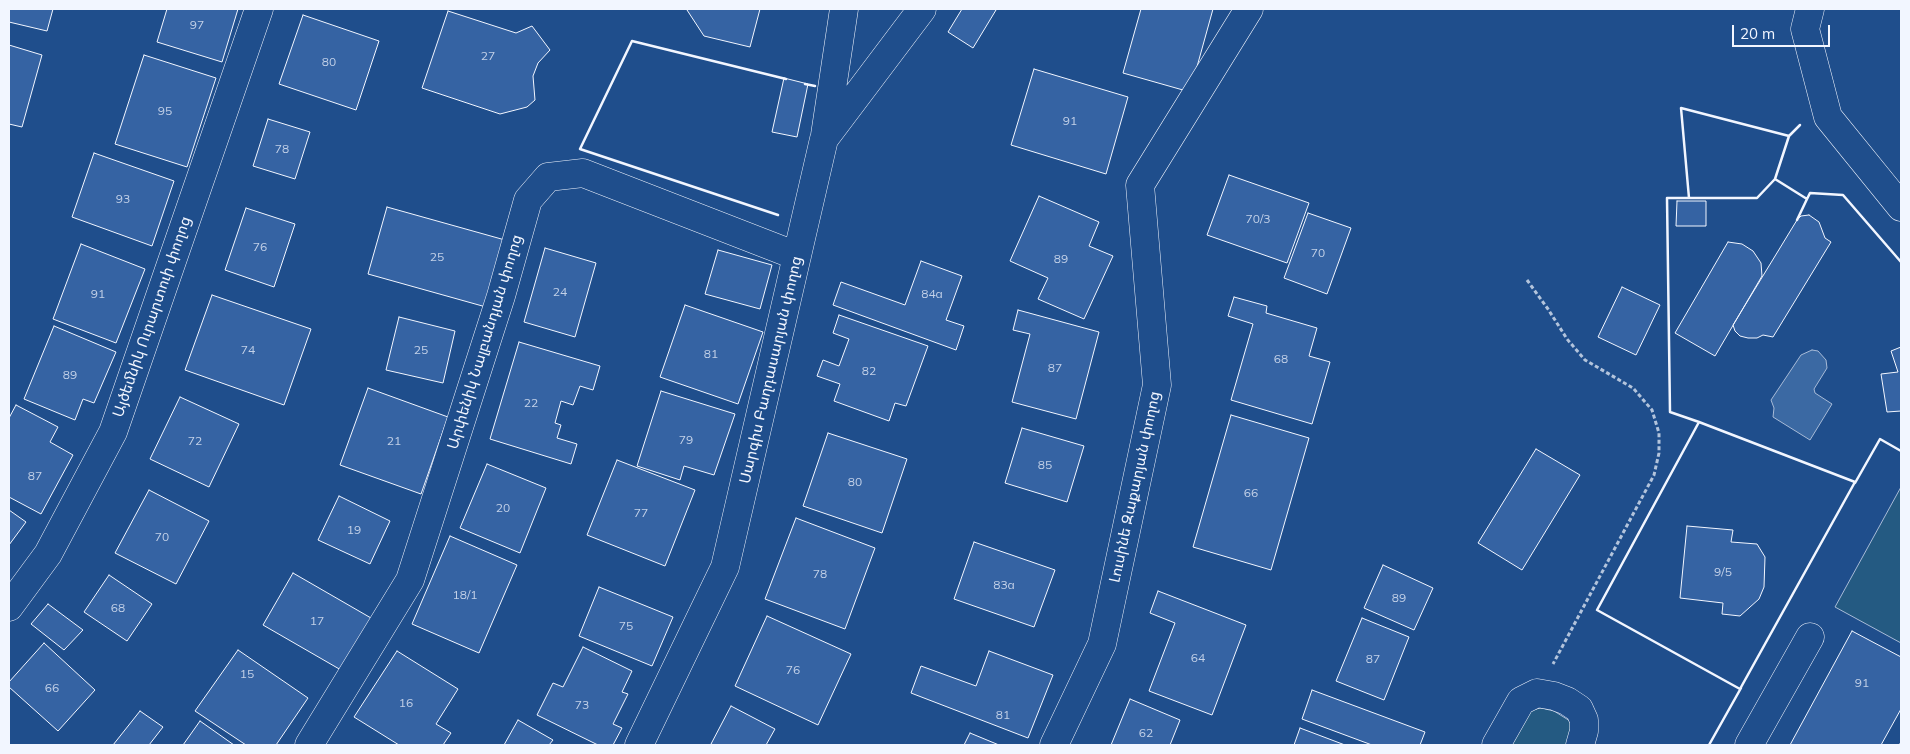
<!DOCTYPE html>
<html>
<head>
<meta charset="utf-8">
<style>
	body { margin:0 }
	#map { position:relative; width:1910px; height:754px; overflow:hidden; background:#1f4e8c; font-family:Mulish,sans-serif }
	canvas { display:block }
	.frame { position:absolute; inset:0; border:10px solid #f2f6ff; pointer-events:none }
	.scale { position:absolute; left:1732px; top:25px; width:98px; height:22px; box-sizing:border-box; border:2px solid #f2f6ff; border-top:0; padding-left:6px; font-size:15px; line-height:18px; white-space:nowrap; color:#f2f6ff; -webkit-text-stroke:4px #1f4e8c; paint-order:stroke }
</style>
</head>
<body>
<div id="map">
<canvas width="1910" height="754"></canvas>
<div class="frame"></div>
<div class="scale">20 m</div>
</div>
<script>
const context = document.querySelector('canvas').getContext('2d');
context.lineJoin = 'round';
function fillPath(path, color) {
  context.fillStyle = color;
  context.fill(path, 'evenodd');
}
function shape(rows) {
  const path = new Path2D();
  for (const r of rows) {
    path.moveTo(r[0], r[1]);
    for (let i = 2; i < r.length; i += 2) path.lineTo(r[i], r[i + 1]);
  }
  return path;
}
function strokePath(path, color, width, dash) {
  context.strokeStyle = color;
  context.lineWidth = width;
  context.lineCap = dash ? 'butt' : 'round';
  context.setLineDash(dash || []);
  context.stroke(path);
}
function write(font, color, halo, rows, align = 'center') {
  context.font = font + ' Mulish,"Noto Sans Armenian",sans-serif';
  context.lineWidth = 4;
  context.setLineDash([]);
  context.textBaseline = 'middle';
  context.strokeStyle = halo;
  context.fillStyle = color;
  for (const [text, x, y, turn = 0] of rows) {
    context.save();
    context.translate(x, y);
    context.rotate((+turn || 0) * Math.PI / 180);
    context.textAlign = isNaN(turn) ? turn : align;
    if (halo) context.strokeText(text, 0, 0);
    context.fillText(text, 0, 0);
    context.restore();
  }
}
const green = shape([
	[1901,487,1901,643,1835,607,1901,487],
	[1541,708,1554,711,1570,721,1573,732,1571,745,1506,745,1531,710,1541,708]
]);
fillPath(green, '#245a82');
strokePath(green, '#a8bbd7', 1);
const water = shape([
	[1812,350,1818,351,1826,360,1827,368,1814,389,1815,393,1832,404,1810,440,1773,417,1774,408,1771,400,1801,355,1812,350]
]);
fillPath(water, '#3b69a3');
strokePath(water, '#a8bbd7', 1);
const building = shape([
	[9,9,53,9,47,31,9,22,9,9],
	[167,9,238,9,222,62,157,42,167,9],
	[689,9,760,9,750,47,704,36,687,10,689,9],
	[962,9,993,9,996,10,973,48,948,32,962,9],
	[1141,9,1213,9,1190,92,1123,73,1141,9],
	[448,11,516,33,532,26,550,50,538,63,533,76,535,100,527,107,500,114,422,88,448,11],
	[303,15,379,41,356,110,279,84,303,15],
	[9,45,42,55,22,127,9,124,9,45],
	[144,55,216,78,187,167,115,144,144,55],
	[1034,69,1128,97,1106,174,1011,145,1034,69],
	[784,78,808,84,797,137,772,132,784,78],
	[268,119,310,132,295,179,253,166,268,119],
	[94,153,174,181,152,246,72,217,94,153],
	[1229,175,1309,203,1287,263,1207,235,1229,175],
	[1039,196,1099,222,1089,246,1113,256,1084,319,1038,299,1048,278,1010,261,1039,196],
	[1677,201,1706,201,1706,226,1676,226,1677,201],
	[387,207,505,240,486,307,368,274,387,207],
	[246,208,295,224,274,287,225,270,246,208],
	[1308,213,1351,228,1327,294,1284,278,1308,213],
	[1809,215,1819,222,1825,238,1831,242,1773,337,1763,335,1757,338,1748,338,1740,336,1735,331,1733,325,1797,220,1801,216,1809,215],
	[1728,242,1742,244,1753,251,1761,263,1762,276,1715,356,1675,333,1728,242],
	[81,244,145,269,116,343,53,319,81,244],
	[545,248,596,263,575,337,524,322,545,248],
	[718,250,772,265,760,309,705,294,718,250],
	[921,261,962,276,946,320,964,326,956,350,833,305,841,282,905,305,921,261],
	[1622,287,1660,305,1636,355,1598,337,1622,287],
	[212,295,311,329,284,405,185,370,212,295],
	[1234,297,1267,306,1266,313,1317,328,1309,356,1330,362,1312,424,1231,400,1253,324,1228,316,1234,297],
	[685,305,763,332,738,404,660,377,685,305],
	[1018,310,1099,332,1076,419,1012,402,1030,334,1013,330,1018,310],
	[839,315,928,346,906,406,895,403,889,421,834,401,840,384,817,376,823,360,839,366,849,339,833,333,839,315],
	[399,317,455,331,443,383,386,370,399,317],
	[54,326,116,352,94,403,83,399,75,420,24,399,54,326],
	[519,342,600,366,593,390,580,386,573,405,561,401,555,423,561,425,557,438,577,444,571,464,490,439,519,342],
	[1901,347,1901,411,1887,412,1881,374,1898,372,1891,351,1901,347],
	[368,388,448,417,421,494,340,465,368,388],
	[661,391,735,414,714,475,684,466,680,480,637,466,661,391],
	[180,397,239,424,209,487,150,459,180,397],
	[16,405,58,427,50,442,73,455,41,514,9,497,9,418,16,405],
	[1231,415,1309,438,1271,570,1193,547,1231,415],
	[1022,428,1084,446,1067,502,1005,483,1022,428],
	[828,433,907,459,882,533,803,506,828,433],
	[1536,449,1580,475,1522,570,1478,543,1536,449],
	[617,460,695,490,665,566,587,535,617,460],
	[487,464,546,488,520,553,460,528,487,464],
	[149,490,209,521,176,584,115,553,149,490],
	[339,496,390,521,370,564,318,540,339,496],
	[9,510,26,522,9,545,9,510],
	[796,518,875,548,845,629,765,599,796,518],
	[1687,526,1733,530,1731,542,1757,544,1765,557,1764,587,1759,599,1740,616,1722,614,1723,603,1680,598,1687,526],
	[450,536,517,565,479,653,412,624,450,536],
	[974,542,1055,570,1034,627,954,599,974,542],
	[1383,565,1433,588,1414,630,1364,608,1383,565],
	[293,573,371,618,341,670,263,625,293,573],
	[109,575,152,604,127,641,84,612,109,575],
	[599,587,673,617,652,666,579,636,599,587],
	[1158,591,1246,625,1212,715,1149,691,1175,623,1150,613,1158,591],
	[48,604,83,630,64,650,31,624,48,604],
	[767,616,851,654,818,725,735,686,767,616],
	[1362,618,1409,637,1384,700,1336,681,1362,618],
	[1852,631,1901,657,1901,709,1881,745,1790,745,1852,631],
	[44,643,95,690,58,731,9,687,9,682,44,643],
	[583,647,632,671,622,692,628,694,613,724,622,728,613,745,598,745,537,715,553,683,563,687,583,647],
	[238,650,308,698,276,745,246,745,195,711,238,650],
	[397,651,458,689,436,724,451,733,443,745,399,745,354,717,397,651],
	[989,651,1053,675,1028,738,911,693,921,666,976,686,989,651],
	[1312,690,1425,732,1420,745,1372,745,1302,719,1312,690],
	[1130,699,1180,720,1170,745,1111,745,1130,699],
	[731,706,775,729,766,745,714,745,711,744,731,706],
	[140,711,163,727,149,745,113,745,140,711],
	[518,720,553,740,549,745,504,745,518,720],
	[200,721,234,745,183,745,200,721],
	[1300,728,1345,745,1294,745,1300,728],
	[970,733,999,745,964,745,970,733]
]);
fillPath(building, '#3563a3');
strokePath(building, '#f2f6ff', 1);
const minor = shape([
	[825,135,844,9],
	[9,607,48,554,113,432,259,9],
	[309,745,410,580,501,296,528,200,548,177,583,173,797,256],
	[639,745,725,567,824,139,922,9],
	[1054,745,1102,644,1157,385,1140,185,1249,9],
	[1496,745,1521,701,1537,693,1554,696,1567,701,1579,709,1584,720,1584,731,1580,745],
	[1749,745,1810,637]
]);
const major = shape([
	[1810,9,1805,29,1828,117,1901,207]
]);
strokePath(minor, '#f2f6ff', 29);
strokePath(major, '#f2f6ff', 29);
strokePath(shape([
	[1527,280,1548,309,1567,339,1585,360,1633,388,1652,410,1659,433,1659,453,1654,475,1553,664]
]), '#b3c4dc', 3, [4, 2.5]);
strokePath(minor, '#1f4e8c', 28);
strokePath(major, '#1f4e8c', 28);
strokePath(shape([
	[1899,745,1901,742]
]), '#f2f6ff', 1, [6, 2.5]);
strokePath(shape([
	[805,84,815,86],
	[1789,136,1800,125],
	[1689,198,1681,108,1789,136,1775,179],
	[778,215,580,149,632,41,786,79],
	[1797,220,1807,199],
	[1699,422,1855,482,1740,689,1597,610,1699,422],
	[1699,422,1670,412,1667,198,1757,198,1775,179,1807,199,1810,193,1843,195,1901,262],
	[1855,483,1880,439,1901,451],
	[1709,745,1741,688]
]), '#f2f6ff', 2.5);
write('12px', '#c3d1e8', null, [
	["97",197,25],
	["27",488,56],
	["80",329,62],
	["95",165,111],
	["91",1070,121],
	["78",282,149],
	["93",123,199],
	["70/3",1258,219],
	["76",260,247],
	["70",1318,253],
	["25",437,257],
	["89",1061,259],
	["24",560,292],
	["91",98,294],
	["84a",932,294],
	["74",248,350],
	["25",421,350],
	["81",711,354],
	["68",1281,359],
	["87",1055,368],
	["82",869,371],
	["89",70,375],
	["22",531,403],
	["79",686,440],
	["72",195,441],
	["21",394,441],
	["85",1045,465],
	["87",35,476],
	["80",855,482],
	["66",1251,493],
	["20",503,508],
	["77",641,513],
	["19",354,530],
	["70",162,537],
	["9/5",1723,572],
	["78",820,574],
	["83a",1004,585],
	["18/1",465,595],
	["89",1399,598],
	["68",118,608],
	["17",317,621],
	["75",626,626],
	["64",1198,658],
	["87",1373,659],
	["76",793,670],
	["15",247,674],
	["91",1862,683],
	["66",52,688],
	["16",406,703],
	["73",582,705],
	["81",1003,715],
	["62",1146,733]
]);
write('15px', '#f2f6ff', '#1f4e8c', [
	["Այծեմնիկ Ուրարտուի փողոց",152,317,-71],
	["Արփենիկ Նալբանդյան փողոց",485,342,-73],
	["Սարգիս Բաղդասարյան փողոց",771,370,-77],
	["Լուսինե Զաքարյան փողոց",1135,487,-78]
]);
</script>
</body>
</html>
